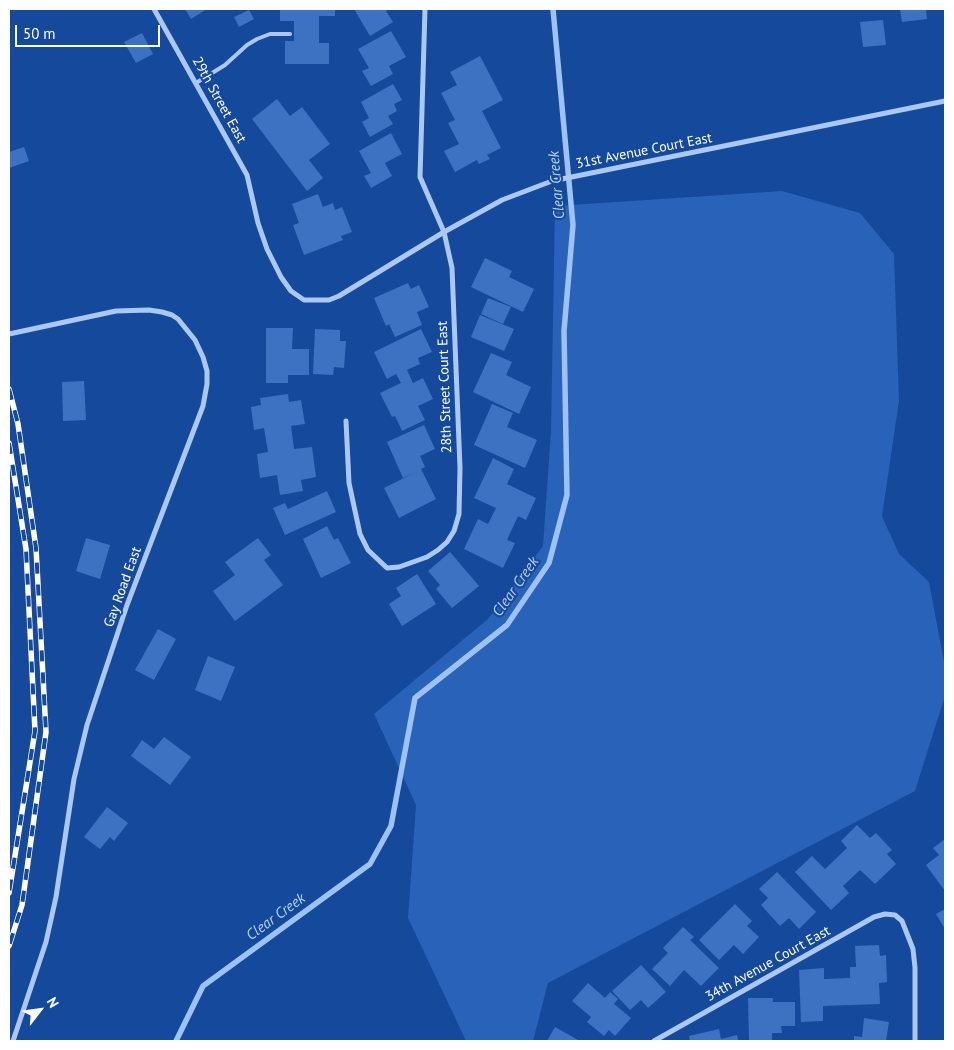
<!DOCTYPE html>
<html>
<head>
<meta charset="utf-8">
<style>
	body { margin:0 }
	#map { position:relative; width:954px; height:1050px; overflow:hidden; background:#15499b; font-family:"PT Sans",sans-serif }
	canvas { display:block }
	.frame { position:absolute; inset:0; border:10px solid #fff; pointer-events:none }
	.north { position:absolute; left:15px; top:985px; width:50px; height:50px; -webkit-text-stroke:4px #15499b; paint-order:stroke; rotate:60deg; font-size:14px; font-weight:700; line-height:20px; text-align:center; color:#fff }
	.north::after { content:''; display:block; margin:auto; width:18px; height:22px; background:#fff; clip-path:polygon(50% 0,100% 100%,50% 72%,0 100%) }
	.scale { position:absolute; left:15px; top:25px; width:145px; height:22px; box-sizing:border-box; border:2px solid #fff; border-top:0; padding-left:6px; font-size:15px; line-height:18px; white-space:nowrap; color:#fff; -webkit-text-stroke:4px #15499b; paint-order:stroke }
</style>
</head>
<body>
<div id="map">
<canvas width="954" height="1050"></canvas>
<div class="frame"></div>
<div class="north">N</div>
<div class="scale">50 m</div>
</div>
<script>
const context = document.querySelector('canvas').getContext('2d');
context.lineJoin = 'round';
function fillPath(path, color) {
  context.fillStyle = color;
  context.fill(path, 'evenodd');
}
function shape(rows) {
  const path = new Path2D();
  for (const r of rows) {
    path.moveTo(r[0], r[1]);
    for (let i = 2; i < r.length; i += 2) path.lineTo(r[i], r[i + 1]);
  }
  return path;
}
function strokePath(path, color, width, dash) {
  context.strokeStyle = color;
  context.lineWidth = width;
  context.lineCap = dash ? 'butt' : 'round';
  context.setLineDash(dash || []);
  context.stroke(path);
}
function write(font, color, halo, rows, align = 'center') {
  context.font = font + ' "PT Sans",sans-serif';
  context.lineWidth = 4;
  context.setLineDash([]);
  context.textBaseline = 'middle';
  context.strokeStyle = halo;
  context.fillStyle = color;
  for (const [text, x, y, turn = 0] of rows) {
    context.save();
    context.translate(x, y);
    context.rotate((+turn || 0) * Math.PI / 180);
    context.textAlign = isNaN(turn) ? turn : align;
    if (halo) context.strokeText(text, 0, 0);
    context.fillText(text, 0, 0);
    context.restore();
  }
}
fillPath(shape([
	[782,191,860,213,894,254,899,401,882,516,899,554,929,582,945,667,945,696,915,791,548,983,533,1041,466,1041,408,918,416,805,374,714,488,619,543,546,551,431,555,206]
]), '#2862b9');
strokePath(shape([
	[176,1041,203,986,370,864,391,826,415,698,507,625,549,563,567,495,564,331,573,225,553,9]
]), '#9dc2f5', 5.5);
fillPath(shape([
	[185,9,207,9,191,19],
	[280,9,335,9,335,16,319,16,319,43,329,43,329,64,285,64,285,41,294,41,294,21,280,21],
	[354,9,391,9,386,11,393,22,370,36],
	[900,9,926,9,927,19,902,22],
	[249,10,254,19,239,27,234,17],
	[883,20,886,45,863,47,860,22],
	[391,31,406,57,389,66,393,74,371,86,362,71,369,68,358,49],
	[142,33,153,54,136,63,124,42],
	[480,56,503,100,482,111,501,148,487,155,490,159,479,164,477,160,455,172,444,151,459,144,448,123,455,120,441,93,457,85,450,72],
	[393,84,402,100,394,104,397,111,388,116,393,124,370,137,362,122,369,118,361,102],
	[277,99,290,116,302,107,330,144,309,160,323,178,307,191,252,119],
	[391,133,402,154,385,163,392,176,371,188,364,176,371,173,359,151],
	[24,147,29,161,9,168,9,152],
	[318,194,323,207,333,203,335,210,342,207,352,232,341,236,343,240,304,255,293,225,299,223,292,204],
	[485,258,512,271,509,277,534,289,523,312,471,287],
	[408,283,411,289,419,285,429,307,417,312,422,325,395,337,389,324,386,326,374,298],
	[488,298,511,307,503,324,481,314],
	[480,315,514,329,504,351,471,337],
	[266,328,293,328,292,349,309,349,309,375,288,375,288,383,266,383],
	[315,329,340,330,340,341,346,341,344,368,334,367,333,375,313,374],
	[421,329,432,352,418,358,420,364,407,370,413,383,423,378,433,399,418,406,425,420,402,431,395,416,392,417,380,393,401,383,396,374,387,379,374,352],
	[491,353,512,362,506,375,531,387,519,414,473,392],
	[84,381,86,420,63,421,62,382],
	[288,394,289,402,301,400,305,424,291,426,294,449,312,447,316,477,301,480,303,491,280,495,277,475,260,478,257,454,268,452,264,428,254,430,251,407,261,405,260,398],
	[492,404,513,413,507,427,537,440,525,468,474,445],
	[424,425,435,449,420,456,425,467,421,469,436,499,399,518,384,488,416,472,403,478,387,442],
	[493,458,514,469,507,484,536,498,526,520,518,516,507,540,515,543,503,568,464,549,478,519,488,524,496,508,474,498],
	[327,491,336,512,285,535,273,508,285,503,288,509],
	[327,526,334,540,338,538,351,563,321,578,303,539],
	[86,538,110,545,100,579,76,571],
	[258,538,271,555,264,560,283,585,235,621,213,591,235,575,225,562],
	[450,552,479,586,452,608,436,589,440,585,428,571],
	[417,574,436,604,402,626,389,604,401,596,396,588],
	[158,629,176,639,154,680,135,670],
	[208,656,235,667,221,701,195,690],
	[164,737,191,757,170,785,131,756,142,740,154,749],
	[107,807,128,823,114,841,110,837,100,849,84,837],
	[857,825,870,838,876,833,892,850,887,854,896,864,875,884,860,870,843,886,849,893,831,910,795,872,812,856,825,869,847,848,841,841],
	[945,839,945,891,926,865,939,855,933,848],
	[777,872,816,912,799,929,789,918,780,926,761,905,768,898,759,889],
	[735,904,752,921,747,926,759,937,743,954,734,945,719,960,699,940],
	[945,909,945,929,936,914],
	[683,927,694,937,690,940,719,968,701,986,684,970,670,986,652,969,668,953,663,948],
	[879,945,880,956,886,955,887,982,879,983,880,1004,823,1006,823,1021,801,1022,799,970,824,968,824,979,850,978,850,967,856,967,855,946],
	[641,965,666,992,648,1008,641,1000,630,1010,612,991],
	[588,983,605,998,610,992,618,999,614,1004,631,1018,615,1036,609,1030,604,1036,587,1022,591,1017,572,1001],
	[748,998,773,998,773,1002,795,1002,795,1026,781,1026,782,1033,772,1033,772,1041,749,1041],
	[864,1018,889,1022,886,1041,854,1041,854,1036,862,1037],
	[555,1027,580,1041,547,1041],
	[719,1029,721,1039,737,1035,738,1040,690,1041,689,1036]
]), '#3d72c2');
strokePath(shape([
	[196,83,225,65,247,45,257,39,270,34,290,34]
]), '#abc8f3', 4);
strokePath(shape([
	[154,9,247,175,258,223,267,249,281,277,291,291,304,300,329,300,339,296,444,232,502,200,552,181,945,101],
	[9,334,116,311,149,310,162,312,172,315,178,319,195,340,203,357,207,371,207,384,203,406,127,605,87,725,74,779,56,897,46,942,13,1041],
	[346,421,349,483,360,534,368,550,387,568,399,567,427,557,438,550,447,542,454,531,459,514,460,468,452,268,444,232,420,177,425,9],
	[654,1041,874,917,885,914,895,915,902,921,913,949,915,968,915,1041]
]), '#abc8f3', 5);
const rail = shape([
	[9,389,18,424,36,548,46,732,22,905,9,946],
	[9,443,26,549,35,731,9,893]
]);
strokePath(rail, '#fff', 5.5);
strokePath(rail, '#15499b', 4, [11]);
write('14px', '#fff', '#15499b', [
	["29th Street East",219,100,61],
	["31st Avenue Court East",644,151,-11],
	["28th Street Court East",445,387,-92],
	["Gay Road East",123,587,-70],
	["34th Avenue Court East",768,964,-29]
]);
write('italic 15px', '#b7d2f9', '#15499b', [
	["Clear Creek",557,185,-95],
	["Clear Creek",516,587,-55],
	["Clear Creek",276,917,-36]
]);
</script>
</body>
</html>
